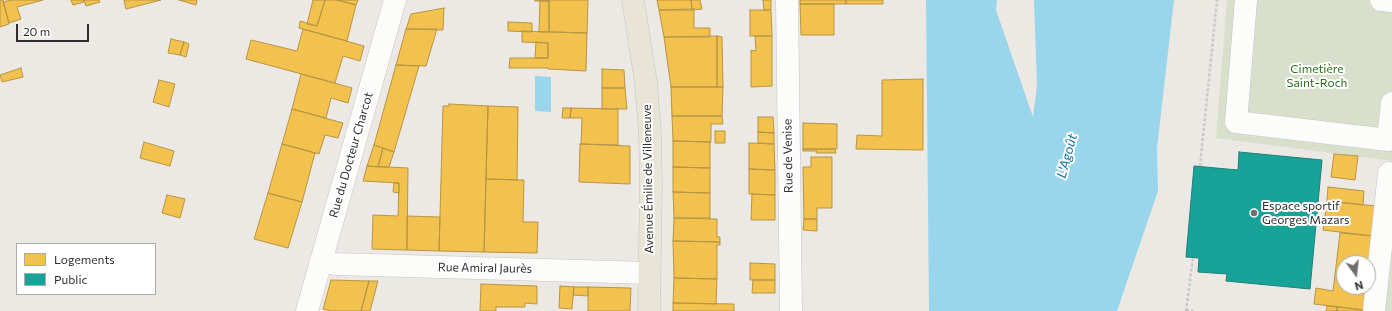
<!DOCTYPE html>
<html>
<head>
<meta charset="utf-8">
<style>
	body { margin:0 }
	#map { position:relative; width:1392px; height:311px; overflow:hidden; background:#ece8e4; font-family:Commissioner,sans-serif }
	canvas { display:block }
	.legend { position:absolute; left:16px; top:243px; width:140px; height:52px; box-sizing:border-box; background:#fff; border:1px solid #ababab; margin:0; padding:5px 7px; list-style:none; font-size:12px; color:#2e2e2e }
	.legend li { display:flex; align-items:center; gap:8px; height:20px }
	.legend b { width:20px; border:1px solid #ababab }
	.north { position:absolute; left:1336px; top:255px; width:40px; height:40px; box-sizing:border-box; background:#fff; border:1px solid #ababab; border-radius:50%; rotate:165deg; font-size:11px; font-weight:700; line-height:16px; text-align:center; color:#2e2e2e }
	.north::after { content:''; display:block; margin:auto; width:14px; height:18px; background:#706f6e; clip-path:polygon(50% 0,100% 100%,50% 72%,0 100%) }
	.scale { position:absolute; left:16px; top:24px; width:73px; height:18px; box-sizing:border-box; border:2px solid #2e2e2e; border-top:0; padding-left:5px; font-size:12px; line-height:14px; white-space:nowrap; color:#2e2e2e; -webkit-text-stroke:3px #fff; paint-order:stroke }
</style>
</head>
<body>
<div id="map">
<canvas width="1392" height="311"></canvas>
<ul class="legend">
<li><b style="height:11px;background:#f2c14e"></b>Logements</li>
<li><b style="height:11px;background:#17a398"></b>Public</li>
</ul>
<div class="north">N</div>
<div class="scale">20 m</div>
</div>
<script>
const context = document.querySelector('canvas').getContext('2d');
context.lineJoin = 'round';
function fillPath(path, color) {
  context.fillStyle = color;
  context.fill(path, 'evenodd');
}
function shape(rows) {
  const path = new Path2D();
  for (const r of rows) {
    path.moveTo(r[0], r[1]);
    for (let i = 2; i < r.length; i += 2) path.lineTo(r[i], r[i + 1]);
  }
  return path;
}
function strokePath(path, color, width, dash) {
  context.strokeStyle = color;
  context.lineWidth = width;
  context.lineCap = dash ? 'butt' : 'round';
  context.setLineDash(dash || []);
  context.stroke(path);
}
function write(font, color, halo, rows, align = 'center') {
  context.font = font + ' Commissioner,sans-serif';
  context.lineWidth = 4;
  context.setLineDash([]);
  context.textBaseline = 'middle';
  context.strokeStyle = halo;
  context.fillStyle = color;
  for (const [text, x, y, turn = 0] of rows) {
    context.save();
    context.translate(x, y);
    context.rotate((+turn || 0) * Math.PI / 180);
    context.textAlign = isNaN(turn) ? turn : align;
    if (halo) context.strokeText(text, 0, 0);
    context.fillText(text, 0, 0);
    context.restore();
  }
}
fillPath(shape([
	[1227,0,1392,0,1392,161,1216,138],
	[1392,245,1392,311,1384,311]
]), '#d8e0cc');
fillPath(shape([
	[926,0,997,0,996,10,1033,117,1037,86,1034,0,1174,0,1157,148,1158,191,1117,311,929,311],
	[535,76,551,77,551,112,535,111]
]), '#99d6ec');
const homes = shape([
	[0,0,3,0,9,24,0,27,0,0],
	[11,0,43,0,17,7,21,19,9,23,3,2,11,0],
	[71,0,84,0,84,2,73,5,71,0],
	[84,0,99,0,100,2,86,6,84,0],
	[124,0,161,0,126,9,124,0],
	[179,0,197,0,196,5,179,0],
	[313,0,325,0,317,26,307,24,313,0],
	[325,0,337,0,356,5,347,41,299,28,300,21,317,26,325,0],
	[337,0,358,0,356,5,337,0],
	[535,0,588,0,587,33,549,32,549,1,535,1,535,0],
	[657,0,691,0,692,10,659,10,657,0],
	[691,0,700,0,702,9,692,10,691,0],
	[763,0,771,0,771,10,764,10,763,0],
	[800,0,846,0,846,4,800,4,800,0],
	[846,0,883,0,883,4,846,4,846,0],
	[540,1,549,1,549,32,539,32,540,1],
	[800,4,834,4,834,35,801,35,800,4],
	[444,8,443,30,406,29,411,14,444,8],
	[694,9,694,28,710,28,710,37,664,37,659,10,694,9],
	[750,10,771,10,772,36,750,36,750,10],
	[508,22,532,23,532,32,508,31,508,22],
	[303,29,364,46,360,61,343,56,335,83,246,59,251,40,297,51,303,29],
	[406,29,437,29,426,66,396,65,406,29],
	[522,31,587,33,586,71,548,69,548,68,509,68,510,58,548,58,548,43,522,42,522,31],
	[717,36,722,37,723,87,717,87,717,36],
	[717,36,717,87,671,87,664,37,717,36],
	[755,36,772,36,772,86,751,87,751,50,756,51,755,36],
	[171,39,184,42,180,55,168,53,171,39],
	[184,42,189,44,186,57,180,55,184,42],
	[536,42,548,43,548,58,535,58,536,42],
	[396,65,419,66,394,152,374,145,396,65],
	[21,68,23,77,2,82,0,75,21,68],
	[602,69,624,70,625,88,602,88,602,69],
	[301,74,352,88,348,103,331,98,326,118,292,109,301,74],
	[923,79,923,150,856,149,857,135,882,136,882,80,923,79],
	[159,80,175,84,169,107,153,102,159,80],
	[671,87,723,87,722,116,672,116,671,87],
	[602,88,625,88,627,109,602,109,602,88],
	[449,104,488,106,484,252,439,251,443,106,449,106,449,104],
	[488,106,518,107,517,180,486,179,488,106],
	[563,108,571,108,570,118,562,118,563,108],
	[571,108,618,109,618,145,581,144,582,118,570,118,571,108],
	[292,109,343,123,338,138,325,135,319,154,282,144,292,109],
	[672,116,722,116,723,124,711,124,711,142,673,141,672,116],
	[758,117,773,117,774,133,758,132,758,117],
	[803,123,837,124,837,149,803,149,803,123],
	[715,131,725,131,725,143,715,143,715,131],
	[758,132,774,133,774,144,758,143,758,132],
	[673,141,710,142,710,168,673,167,673,141],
	[144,142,174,151,170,166,140,158,144,142],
	[749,143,774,144,775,170,749,169,749,143],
	[282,144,315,153,302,202,268,193,282,144],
	[580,144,630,146,630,184,579,182,580,144],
	[374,145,383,148,378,167,367,166,374,145],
	[383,148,394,152,389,167,378,167,383,148],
	[803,149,835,149,836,153,816,153,817,151,803,151,803,149],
	[1334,154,1358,156,1355,180,1331,177,1334,154],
	[811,157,832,157,832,208,817,208,817,219,804,219,803,167,811,167,811,157],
	[367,166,408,168,407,250,372,249,373,215,398,216,399,183,363,181,367,166],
	[673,167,710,168,710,193,673,192,673,167],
	[749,169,775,170,775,195,749,194,749,169],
	[486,179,524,180,523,222,538,222,537,253,484,252,486,179],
	[394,183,399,183,399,193,393,192,394,183],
	[1328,187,1364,191,1363,205,1327,201,1328,187],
	[673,192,710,193,710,218,674,218,673,192],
	[268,193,302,202,288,248,254,239,268,193],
	[752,194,775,195,775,220,751,220,752,194],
	[167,195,185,199,180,218,162,213,167,195],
	[1327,201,1376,206,1373,236,1323,230,1327,201],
	[407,216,440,217,439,251,407,250,407,216],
	[674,218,717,219,717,237,720,237,720,242,673,241,674,218],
	[804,219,817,219,817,231,803,230,804,219],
	[1340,233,1373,236,1368,282,1368,263,1344,263,1344,287,1367,287,1365,310,1314,304,1316,288,1333,291,1340,233],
	[673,241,720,242,720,245,717,245,717,279,674,278,673,241],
	[750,263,775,264,775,280,750,280,750,263],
	[674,278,717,279,716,304,673,303,674,278],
	[331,280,369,281,361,311,331,311,323,309,331,280],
	[753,280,775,280,775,293,752,293,753,280],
	[369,281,378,281,370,311,361,311,369,281],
	[481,284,537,286,537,304,525,303,525,307,496,307,496,311,480,311,481,284],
	[560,286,574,287,572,309,559,308,560,286],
	[574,287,588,287,588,296,573,295,574,287],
	[588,287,631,288,630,311,588,311,588,287],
	[673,303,734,304,734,311,673,311,673,303],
	[1327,306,1337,307,1337,311,1326,311,1327,306],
	[1337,307,1365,310,1365,311,1337,311,1337,307]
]);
fillPath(homes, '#f2c14e');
strokePath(homes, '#b79544', 1);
const public = shape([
	[1239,152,1322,160,1310,289,1226,281,1227,274,1198,272,1199,258,1186,257,1194,166,1238,170,1239,152]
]);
fillPath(public, '#17a398');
strokePath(public, '#1e8078', 1);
const minor = shape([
	[787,0,791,311],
	[1246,0,1236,122,1388,140,1392,103],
	[1381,0,1392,1],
	[321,260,335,264,649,273],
	[307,311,395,0],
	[1374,311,1389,173]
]);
const major = shape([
	[633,0,646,83,650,134,651,186,649,311]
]);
strokePath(minor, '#c5c4c5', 23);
strokePath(major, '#c6c5c4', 23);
strokePath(shape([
	[1200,166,1217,0],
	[1186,310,1194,311],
	[1186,311,1193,258]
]), '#c9c9c8', 2.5, [3, 2]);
strokePath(minor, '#fcfcfb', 22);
strokePath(major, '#e8e4d6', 22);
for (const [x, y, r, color] of [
	[1254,213,4,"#706f6e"]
]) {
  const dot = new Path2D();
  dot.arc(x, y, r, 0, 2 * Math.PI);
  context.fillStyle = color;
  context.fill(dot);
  strokePath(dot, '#fff', 1.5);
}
write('12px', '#2c6e1b', '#fff', [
	["Cimetière",1317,69],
	["Saint-Roch",1317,83]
]);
write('12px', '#2e2e2e', '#fff', [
	["Rue du Docteur Charcot",351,155,-74],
	["Rue de Venise",788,156,-91],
	["Avenue Émilie de Villeneuve",648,179,-91],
	["Rue Amiral Jaurès",485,268,1]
]);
write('12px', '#2e2e2e', '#fff', [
	["Espace sportif",1262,206],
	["Georges Mazars",1262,220]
], 'left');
write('italic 13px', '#0d6fa3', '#fff', [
	["L'Agoût",1067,156,-75]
]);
</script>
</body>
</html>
